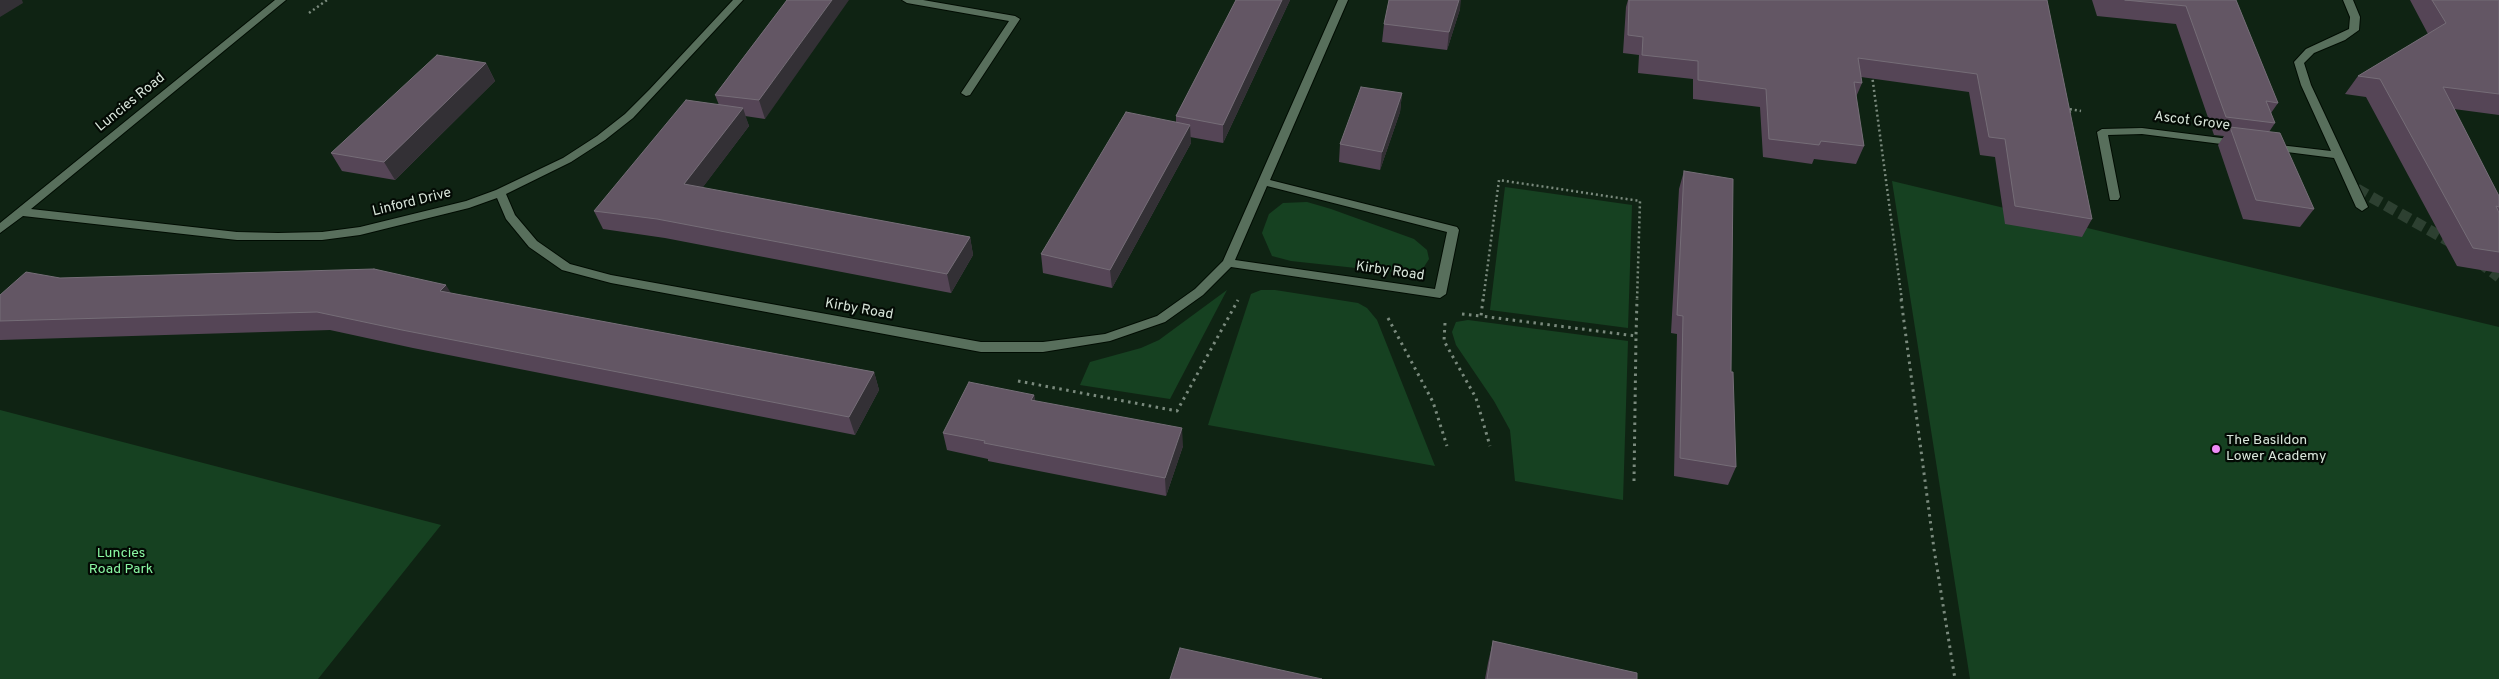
<!DOCTYPE html>
<html>
<head>
<meta charset="utf-8">
<style>
	body { margin:0 }
	canvas { display:block; background:#0f2313 }
</style>
</head>
<body>
<canvas width="2499" height="679"></canvas>
<script>
const context = document.querySelector('canvas').getContext('2d');
context.lineJoin = 'round';
function fillPath(path, color) {
  context.fillStyle = color;
  context.fill(path, 'evenodd');
}
function shape(rows) {
  const path = new Path2D();
  for (const r of rows) {
    path.moveTo(r[0], r[1]);
    for (let i = 2; i < r.length; i += 2) path.lineTo(r[i], r[i + 1]);
  }
  return path;
}
function strokePath(path, color, width, dash) {
  context.strokeStyle = color;
  context.lineWidth = width;
  context.lineCap = dash ? 'butt' : 'round';
  context.setLineDash(dash || []);
  context.stroke(path);
}
function write(font, color, halo, rows, align = 'center') {
  context.font = font + ' Overpass,sans-serif';
  context.lineWidth = 4.5;
  context.setLineDash([]);
  context.textBaseline = 'middle';
  context.strokeStyle = halo;
  context.fillStyle = color;
  for (const [text, x, y, turn = 0] of rows) {
    context.save();
    context.translate(x, y);
    context.rotate((+turn || 0) * Math.PI / 180);
    context.textAlign = isNaN(turn) ? turn : align;
    if (halo) context.strokeText(text, 0, 0);
    context.fillText(text, 0, 0);
    context.restore();
  }
}
fillPath(shape([
	[1892,181,2499,327,2499,679,1970,679],
	[1505,187,1632,205,1628,328,1490,310],
	[1307,202,1331,209,1414,239,1427,250,1429,259,1422,270,1412,274,1291,261,1272,256,1262,233,1269,214,1283,203],
	[1227,290,1170,399,1080,385,1090,362,1141,348,1159,340],
	[1261,290,1275,290,1358,303,1367,308,1377,320,1435,466,1208,425,1251,294],
	[1468,320,1628,341,1623,500,1515,481,1510,430,1494,401,1456,345,1452,332,1456,322],
	[0,410,441,525,318,679,0,679]
]), '#164121');
strokePath(shape([
	[2357,189,2452,243],
	[2479,262,2499,277]
]), '#2d4031', 11, [11, 5.5]);
const minor = shape([
	[275,0,286,0,31,209,237,232,278,233,322,232,360,227,466,201,496,190,563,158,597,136,625,114,650,89,733,0,743,0,633,118,605,140,571,162,506,194,515,215,537,241,570,264,611,275,981,342,1043,342,1105,334,1157,316,1195,289,1223,261,1338,0,1348,0,1270,180,1457,227,1459,230,1446,294,1440,298,1231,267,1203,295,1165,322,1110,341,1043,352,981,352,611,283,562,270,529,247,506,219,497,198,469,208,360,235,322,240,237,240,23,216,0,233,0,223,275,0],
	[1267,186,1447,232,1435,289,1235,260,1267,186],
	[902,0,923,0,1015,16,1020,19,970,95,966,96,961,93,1009,21,907,3,902,0],
	[2343,0,2353,0,2360,17,2359,30,2345,40,2314,53,2304,63,2311,85,2368,207,2362,211,2356,207,2334,158,2271,150,2266,147,2271,144,2331,151,2301,85,2294,62,2306,49,2349,29,2350,17,2343,0],
	[2142,128,2237,140,2242,143,2237,146,2142,134,2108,135,2120,197,2118,200,2110,200,2097,132,2102,129,2142,128]
]);
strokePath(minor, '#000c02', 2);
strokePath(shape([
	[309,13,327,0],
	[1872,75,1902,301],
	[2070,113,2069,109,2081,111],
	[1483,301,1499,180,1640,201,1637,301]
]), '#7a8a7d', 2.5, [2, 3]);
strokePath(shape([
	[1483,299,1481,316,1636,336,1637,299],
	[1901,299,1934,549,1955,679],
	[1462,314,1481,316],
	[1388,318,1433,402,1447,446],
	[1445,323,1444,341,1476,398,1490,446],
	[1018,381,1177,411,1238,300],
	[1634,481,1636,336]
]), '#7a8a7d', 3, [2.5, 4.5]);
fillPath(minor, '#586f5c');
fillPath(shape([
	[787,0,765,119,745,116,749,126,702,188,970,237,973,255,951,293,665,238,603,229,594,211,719,105,715,95],
	[1236,0,1290,0,1223,143,1190,137,1191,143,1112,288,1043,273,1041,254,1176,122,1176,116],
	[1628,0,2047,0,2092,219,2082,237,2005,224,1995,157,1980,155,1969,92,1861,77,1862,83,1856,97,1864,146,1856,164,1814,159,1812,164,1763,157,1760,107,1693,99,1693,79,1638,73,1639,55,1623,53,1626,7],
	[2092,0,2236,0,2278,103,2271,113,2275,123,2269,132,2314,209,2300,227,2243,219,2218,145,2224,136,2214,135,2176,24,2097,16],
	[2410,0,2499,0,2499,115,2454,109,2499,196,2499,273,2457,266,2366,97,2345,94,2358,76,2428,34],
	[1460,9,1447,50,1382,42,1384,24],
	[486,63,495,81,395,180,342,171,331,153],
	[1402,93,1400,112,1380,170,1339,162,1340,144],
	[1684,171,1731,372,1736,467,1728,485,1674,476,1677,334,1671,333,1679,189],
	[60,278,450,293,874,372,879,390,855,435,413,348,330,330,0,340,0,295],
	[1034,395,1035,401,1183,446,1166,496,988,461,988,459,947,450,943,433],
	[1493,641,1637,679,1485,679,1488,663]
]), '#554556');
fillPath(shape([
	[0,0,22,0,23,3,0,17],
	[832,0,849,0,765,119,759,100],
	[1282,0,1290,0,1223,143,1223,125],
	[1459,0,1461,0,1460,9,1447,50,1449,32],
	[486,63,495,81,395,180,384,162],
	[1402,93,1400,112,1380,170,1382,152],
	[743,108,749,126,691,203,684,184],
	[1190,125,1191,143,1112,288,1110,270],
	[970,237,973,255,951,293,947,274],
	[446,285,457,303,440,291],
	[874,372,879,390,855,435,849,417],
	[1034,395,1037,413,1031,400],
	[1182,428,1183,446,1166,496,1165,478]
]), '#333035');
const building = shape([
	[787,0,832,0,759,100,715,95,787,0],
	[1236,0,1282,0,1223,125,1176,116,1236,0],
	[1389,0,1459,0,1449,32,1384,24,1389,0],
	[1629,0,2047,0,2092,219,2015,206,2005,139,1989,137,1977,74,1858,58,1862,83,1854,82,1864,146,1821,141,1819,145,1769,139,1766,89,1698,80,1698,61,1642,55,1643,37,1628,35,1629,0],
	[2125,0,2236,0,2278,103,2266,101,2275,123,2226,117,2186,6,2125,0],
	[2432,0,2499,0,2499,94,2443,87,2499,196,2499,207,2496,206,2499,213,2499,252,2473,248,2380,79,2358,76,2446,23,2432,0],
	[437,55,486,63,384,162,331,153,437,55],
	[1361,87,1402,93,1382,152,1340,144,1361,87],
	[686,100,743,108,684,184,970,237,947,274,657,219,594,211,686,100],
	[1126,112,1190,125,1110,270,1041,254,1126,112],
	[2230,127,2280,133,2314,209,2256,200,2230,127],
	[1684,171,1733,179,1731,372,1733,372,1736,467,1680,458,1683,316,1677,315,1684,171],
	[374,269,446,285,440,291,874,372,849,417,402,330,317,312,0,321,0,295,26,272,60,278,374,269],
	[969,382,1034,395,1031,400,1182,428,1165,478,984,443,985,441,943,433,969,382],
	[1493,641,1637,673,1637,679,1487,679,1493,641],
	[1180,648,1322,679,1170,679,1180,648]
]);
fillPath(building, '#635664');
strokePath(building, '#756d77', 1);
for (const [x, y, r, color] of [
	[2216,449,5,"#ef8bf7"]
]) {
  const dot = new Path2D();
  dot.arc(x, y, r, 0, 2 * Math.PI);
  context.fillStyle = color;
  context.fill(dot);
  strokePath(dot, '#030a04', 2);
}
write('14px', '#d8e5da', '#030a04', [
	["Luncies Road",131,103,-39],
	["Ascot Grove",2192,122,7],
	["Linford Drive",412,203,-14],
	["Kirby Road",1390,272,8],
	["Kirby Road",859,310,10]
]);
write('14px', '#d8e5da', '#030a04', [
	["The Basildon",2226,441],
	["Lower Academy",2226,457]
], 'left');
write('14px', '#8af7a3', '#030a04', [
	["Luncies",121,554],
	["Road Park",121,570]
]);
</script>
</body>
</html>
